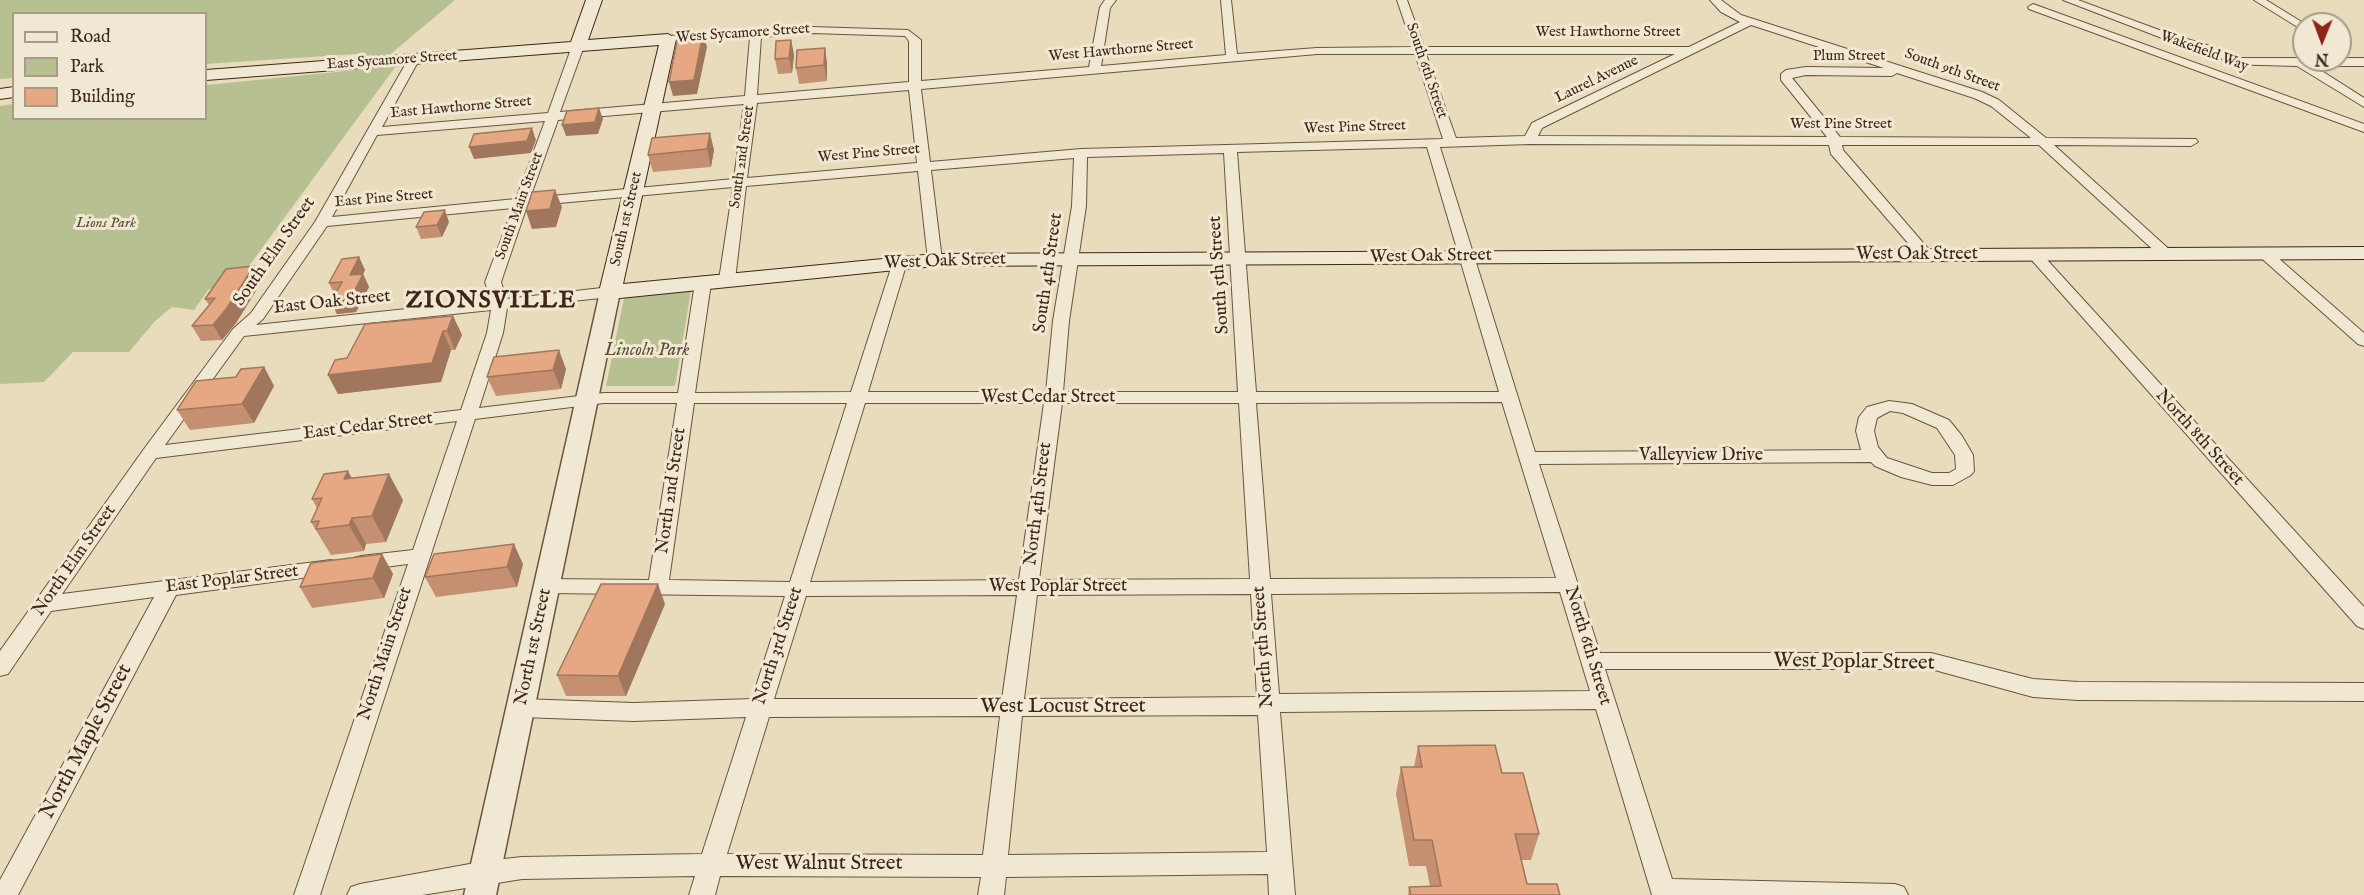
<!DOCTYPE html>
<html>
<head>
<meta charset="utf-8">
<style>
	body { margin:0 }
	#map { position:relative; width:2364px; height:895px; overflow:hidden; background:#e9dcbc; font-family:"IM FELL English",serif }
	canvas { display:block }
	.legend { position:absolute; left:12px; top:12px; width:195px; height:108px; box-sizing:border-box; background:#f1e8d3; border:2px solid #a99b87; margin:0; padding:8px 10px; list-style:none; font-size:18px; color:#3e2714 }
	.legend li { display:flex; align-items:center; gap:12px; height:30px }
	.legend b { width:30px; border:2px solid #a99b87 }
	.north { position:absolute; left:2292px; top:12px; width:60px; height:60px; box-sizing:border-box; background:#f1e8d3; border:2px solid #a99b87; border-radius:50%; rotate:181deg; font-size:16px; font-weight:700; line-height:24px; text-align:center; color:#3e2714 }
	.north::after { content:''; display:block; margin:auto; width:21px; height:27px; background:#8f2418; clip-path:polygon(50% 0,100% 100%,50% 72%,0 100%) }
</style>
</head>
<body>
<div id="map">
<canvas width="2364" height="895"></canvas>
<ul class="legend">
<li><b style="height:8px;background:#f1e8d3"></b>Road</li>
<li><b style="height:16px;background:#b6c091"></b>Park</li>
<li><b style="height:16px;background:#e5a883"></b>Building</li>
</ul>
<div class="north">N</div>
</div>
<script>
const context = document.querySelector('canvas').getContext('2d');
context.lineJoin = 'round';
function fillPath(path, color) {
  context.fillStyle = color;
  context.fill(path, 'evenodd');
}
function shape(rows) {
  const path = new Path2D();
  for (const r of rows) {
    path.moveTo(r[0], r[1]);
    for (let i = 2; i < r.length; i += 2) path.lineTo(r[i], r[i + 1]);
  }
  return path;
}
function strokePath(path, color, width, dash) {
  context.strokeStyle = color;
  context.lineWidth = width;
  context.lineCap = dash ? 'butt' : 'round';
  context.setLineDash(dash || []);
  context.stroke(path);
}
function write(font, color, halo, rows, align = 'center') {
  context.font = font + ' "IM FELL English",serif';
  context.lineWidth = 6;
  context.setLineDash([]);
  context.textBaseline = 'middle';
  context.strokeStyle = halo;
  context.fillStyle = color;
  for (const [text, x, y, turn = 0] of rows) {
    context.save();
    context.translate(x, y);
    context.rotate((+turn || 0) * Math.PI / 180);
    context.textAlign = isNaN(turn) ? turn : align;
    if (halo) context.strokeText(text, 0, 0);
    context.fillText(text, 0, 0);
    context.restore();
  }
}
fillPath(shape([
	[0,0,455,0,386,58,356,54,206,64,206,14,14,14,13,78,0,79],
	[396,66,243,274,208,290,194,310,172,307,155,321,129,352,73,352,44,382,0,384,0,106,13,104,14,118,206,118,206,85],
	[691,290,675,386,606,386,624,298]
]), '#b6c091');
const minor = shape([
	[1105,0,1116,0,1110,8,1101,66,1226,55,1221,0,1231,0,1237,54,1317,48,1413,47,1397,0,1407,0,1424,47,1689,47,1740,22,1721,12,1710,0,1721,0,1741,15,1982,92,1999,100,2046,138,2196,139,2198,142,2191,146,2054,145,2171,251,2173,254,2171,257,2166,258,2161,257,2039,145,1842,145,1843,150,1931,252,1933,255,1926,259,1921,258,1831,154,1829,145,1530,144,1440,147,1535,452,1861,450,1856,431,1859,417,1867,407,1889,401,1912,404,1949,420,1962,436,1973,455,1974,471,1971,475,1953,485,1932,485,1901,477,1875,466,1871,462,1539,464,1600,653,1931,653,2033,679,2078,682,2364,683,2364,701,2078,700,2033,697,1931,669,1605,669,1672,879,1895,884,1904,887,1908,895,1652,895,1596,709,1280,712,1295,895,1269,895,1268,874,1006,877,1004,895,978,895,981,877,720,876,715,895,689,895,695,876,522,879,422,895,347,895,351,887,360,884,486,861,522,857,702,854,746,717,634,721,521,717,513,714,510,708,513,702,521,699,634,703,752,699,785,596,547,593,540,591,537,586,540,581,547,579,649,580,677,403,604,403,475,419,320,895,294,895,408,564,361,570,354,568,351,563,354,558,361,556,413,550,457,421,156,458,62,594,331,560,338,562,341,567,338,572,331,574,176,595,18,895,0,895,0,880,154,597,51,611,8,674,0,676,0,651,144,449,233,329,251,313,315,222,409,58,417,58,419,60,382,127,548,113,572,46,578,43,584,46,560,112,745,96,750,37,664,41,664,37,668,36,812,27,908,30,921,40,921,81,1089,67,1100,7,1105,0],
	[1751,25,1884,68,1806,67,1786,70,1781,74,1781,80,1827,137,1538,136,1542,128,1751,25],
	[812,33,905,36,909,41,909,82,757,95,761,37,812,33],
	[1317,54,1415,54,1443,139,1081,149,930,162,921,89,1317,54],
	[1426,54,1675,54,1532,123,1525,136,1456,138,1426,54],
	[1897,73,1974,98,1991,106,2031,138,1840,137,1792,78,1806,75,1892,76,1897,73],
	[909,90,917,163,747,178,757,103,909,90],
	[744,104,734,179,530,198,558,120,744,104],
	[545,121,516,199,332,217,377,135,545,121],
	[1427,147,1499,392,1256,392,1237,152,1427,147],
	[1224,153,1238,392,1063,392,1069,321,1086,206,1087,157,1224,153],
	[1074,158,1072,206,1053,321,1046,392,868,392,907,262,900,258,893,262,851,392,695,393,711,283,703,278,695,283,678,393,604,393,479,408,503,333,507,308,610,297,618,292,610,287,506,299,501,282,527,206,733,187,719,280,727,285,735,280,746,186,918,171,928,260,935,264,942,260,931,170,1074,158],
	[513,208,485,282,491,300,256,325,263,319,327,226,513,208],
	[491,310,487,333,461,410,165,445,244,336,491,310],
	[1502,402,1556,578,1270,579,1256,403,1502,402],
	[694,403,847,403,790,582,669,580,694,403],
	[865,403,1044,403,1019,580,810,582,865,403],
	[1062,403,1239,403,1250,579,1039,580,1062,403],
	[1890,411,1903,413,1937,428,1955,455,1956,469,1949,473,1932,473,1887,458,1878,447,1874,431,1877,418,1890,411],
	[1560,592,1590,691,1279,694,1271,594,1560,592],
	[1251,594,1257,697,1024,699,1037,595,1251,594],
	[1017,595,1002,699,774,699,806,596,1017,595],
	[1258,715,1267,852,1008,855,1022,716,1258,715],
	[1000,716,983,855,727,854,769,717,1000,716],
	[2063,0,2078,0,2170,34,2217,48,2240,58,2364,58,2364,66,2314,66,2364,98,2364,107,2297,66,2224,64,2224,60,2209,52,2162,38,2063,0],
	[2254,0,2266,0,2305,24,2304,31,2254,0],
	[2033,4,2364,124,2364,132,2029,9,2028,7,2033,4],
	[2264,249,2269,250,2364,333,2364,346,2358,344,2259,256,2257,253,2264,249],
	[2034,250,2039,251,2364,607,2364,629,2357,626,2029,257,2027,254,2029,251,2034,250]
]);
const tertiary = shape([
	[610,286,617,288,620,292,496,895,464,895,600,292,603,288,610,286]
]);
const secondary = shape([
	[586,0,602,0,588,40,668,34,676,39,623,284,935,254,2364,247,2364,259,935,266,610,299,602,297,599,292,659,45,206,80,206,70,571,42,586,0],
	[14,87,14,97,0,99,0,89,14,87]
]);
strokePath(minor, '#69543e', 2);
strokePath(tertiary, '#69543e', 3);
strokePath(secondary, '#3e2714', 2);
fillPath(minor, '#f1e8d3');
fillPath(tertiary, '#f1e8d3');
fillPath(secondary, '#f1e8d3');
fillPath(shape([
	[791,40,794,55,792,73,778,74,775,59],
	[825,48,827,64,827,81,799,84,796,68],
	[652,138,714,150,711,167,653,172,648,155],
	[449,222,442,237,421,239,416,227],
	[359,257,365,270,363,274,369,287,356,312,337,314,331,301,335,295,329,283],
	[254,266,262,281,236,323,222,340,201,341,192,326,209,305,205,299],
	[453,316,462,335,455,350,451,350,441,382,338,394,328,375,347,358],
	[494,357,566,369,561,389,496,396,487,377],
	[264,367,274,386,254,423,190,430,177,410,236,377],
	[351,478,403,500,386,542,366,544,364,551,331,555,311,522,317,508,312,499],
	[382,554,393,574,384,598,312,608,300,587],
	[523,564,517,587,436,597,425,577],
	[665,604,626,696,566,696,557,675],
	[1418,746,1502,773,1539,834,1531,860,1521,860,1527,884,1560,895,1408,895,1409,887,1430,886,1426,866,1409,866,1396,794,1401,767,1414,767]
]), '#c59071');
fillPath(shape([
	[703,34,707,47,697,94,673,96,669,82],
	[791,40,794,55,792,73,789,58],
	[825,48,827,64,827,81,824,65],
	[599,108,603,119,598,134,566,136,562,125],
	[532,128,536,140,531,153,474,159,469,147],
	[710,133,714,150,711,167,707,149],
	[555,190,562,207,556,227,532,229,526,211],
	[445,210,449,222,442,237,437,225],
	[359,257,365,270,357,286,363,274,369,287,356,312,337,314,331,301,350,275],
	[254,266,262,281,236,323,222,340,213,325],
	[453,316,462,335,455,350,447,331],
	[443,331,451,350,441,382,338,394,328,375],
	[559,350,566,369,561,389,553,370],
	[264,367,274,386,254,423,242,404],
	[348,471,362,497,344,479],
	[389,474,403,500,386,542,372,516],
	[352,518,366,544,364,551,349,525],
	[514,544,523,564,517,587,507,567],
	[382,554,393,574,384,598,373,578],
	[658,584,665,604,626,696,618,676]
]), '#a0765c');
const building = shape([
	[703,34,694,80,669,82,678,36,703,34],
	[791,40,789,58,775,59,776,41,791,40],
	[825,48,824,65,796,68,797,50,825,48],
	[599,108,595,122,562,125,567,111,599,108],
	[532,128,527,141,469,147,474,134,532,128],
	[710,133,707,149,648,155,652,138,710,133],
	[555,190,550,209,526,211,532,192,555,190],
	[445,210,437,225,416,227,424,212,445,210],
	[359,257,350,275,363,274,350,300,331,301,342,282,329,283,342,259,359,257],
	[254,266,227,308,213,325,192,326,215,298,205,299,226,269,254,266],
	[453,316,447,331,443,331,432,363,328,375,335,360,347,358,365,324,453,316],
	[559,350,553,370,487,377,494,357,559,350],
	[264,367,242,404,177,410,196,381,236,377,241,369,264,367],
	[348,471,344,479,389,474,372,516,352,518,349,525,316,529,319,521,311,522,322,498,312,499,324,474,348,471],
	[514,544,507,567,425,577,434,554,514,544],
	[382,554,373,578,300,587,311,563,382,554],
	[601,584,658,584,618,676,557,675,601,584],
	[1495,745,1502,773,1523,773,1539,834,1515,834,1527,884,1557,884,1560,895,1411,895,1409,887,1441,886,1432,840,1414,840,1401,767,1422,767,1418,746,1495,745]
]);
fillPath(building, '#e5a883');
strokePath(building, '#a0765c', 1.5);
write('15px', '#3e2714', '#f1e8d3', [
	["West Hawthorne Street",1608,33],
	["West Sycamore Street",743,34,-4],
	["West Hawthorne Street",1121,51,-5],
	["Wakefield Way",2204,52,20],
	["Plum Street",1849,57],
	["East Sycamore Street",392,61,-4],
	["South 6th Street",1426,71,71],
	["South 9th Street",1952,71,20],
	["Laurel Avenue",1597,80,-26],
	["East Hawthorne Street",461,108,-5],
	["West Pine Street",1841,125],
	["West Pine Street",1355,128,-2],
	["West Pine Street",869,154,-5],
	["South 2nd Street",743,157,-82],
	["East Pine Street",384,199,-5],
	["South Main Street",520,206,-70],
	["South 1st Street",627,219,-77]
]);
write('italic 15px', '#5c4d33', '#f1e8d3', [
	["Lions Park",106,224]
]);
write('18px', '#3e2714', '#f1e8d3', [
	["South Elm Street",275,252,-55],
	["West Oak Street",1917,255],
	["West Oak Street",1431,257,-1],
	["West Oak Street",945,262,-2],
	["South 4th Street",1049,273,-82],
	["South 5th Street",1220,275,-94],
	["East Oak Street",332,303,-6],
	["West Cedar Street",1048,398],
	["East Cedar Street",368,427,-7],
	["North 8th Street",2199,438,48],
	["Valleyview Drive",1701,456],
	["North 2nd Street",672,491,-82],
	["North 4th Street",1039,504,-83],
	["North Elm Street",75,561,-55],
	["East Poplar Street",232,580,-7],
	["West Poplar Street",1058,587],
	["North 3rd Street",779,646,-72],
	["North 6th Street",1587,646,73],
	["North 1st Street",534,647,-78],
	["North 5th Street",1264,647,-94],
	["North Main Street",386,654,-72]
]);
write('italic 18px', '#5c4d33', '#f1e8d3', [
	["Lincoln Park",647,351]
]);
write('21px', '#3e2714', '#f1e8d3', [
	["West Poplar Street",1854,663,1],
	["West Locust Street",1063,708],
	["North Maple Street",87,742,-62],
	["West Walnut Street",819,865]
]);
context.letterSpacing = '1.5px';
write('bold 24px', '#3e2714', '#f1e8d3', [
	["ZIONSVILLE",491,302]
]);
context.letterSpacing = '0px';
</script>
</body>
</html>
